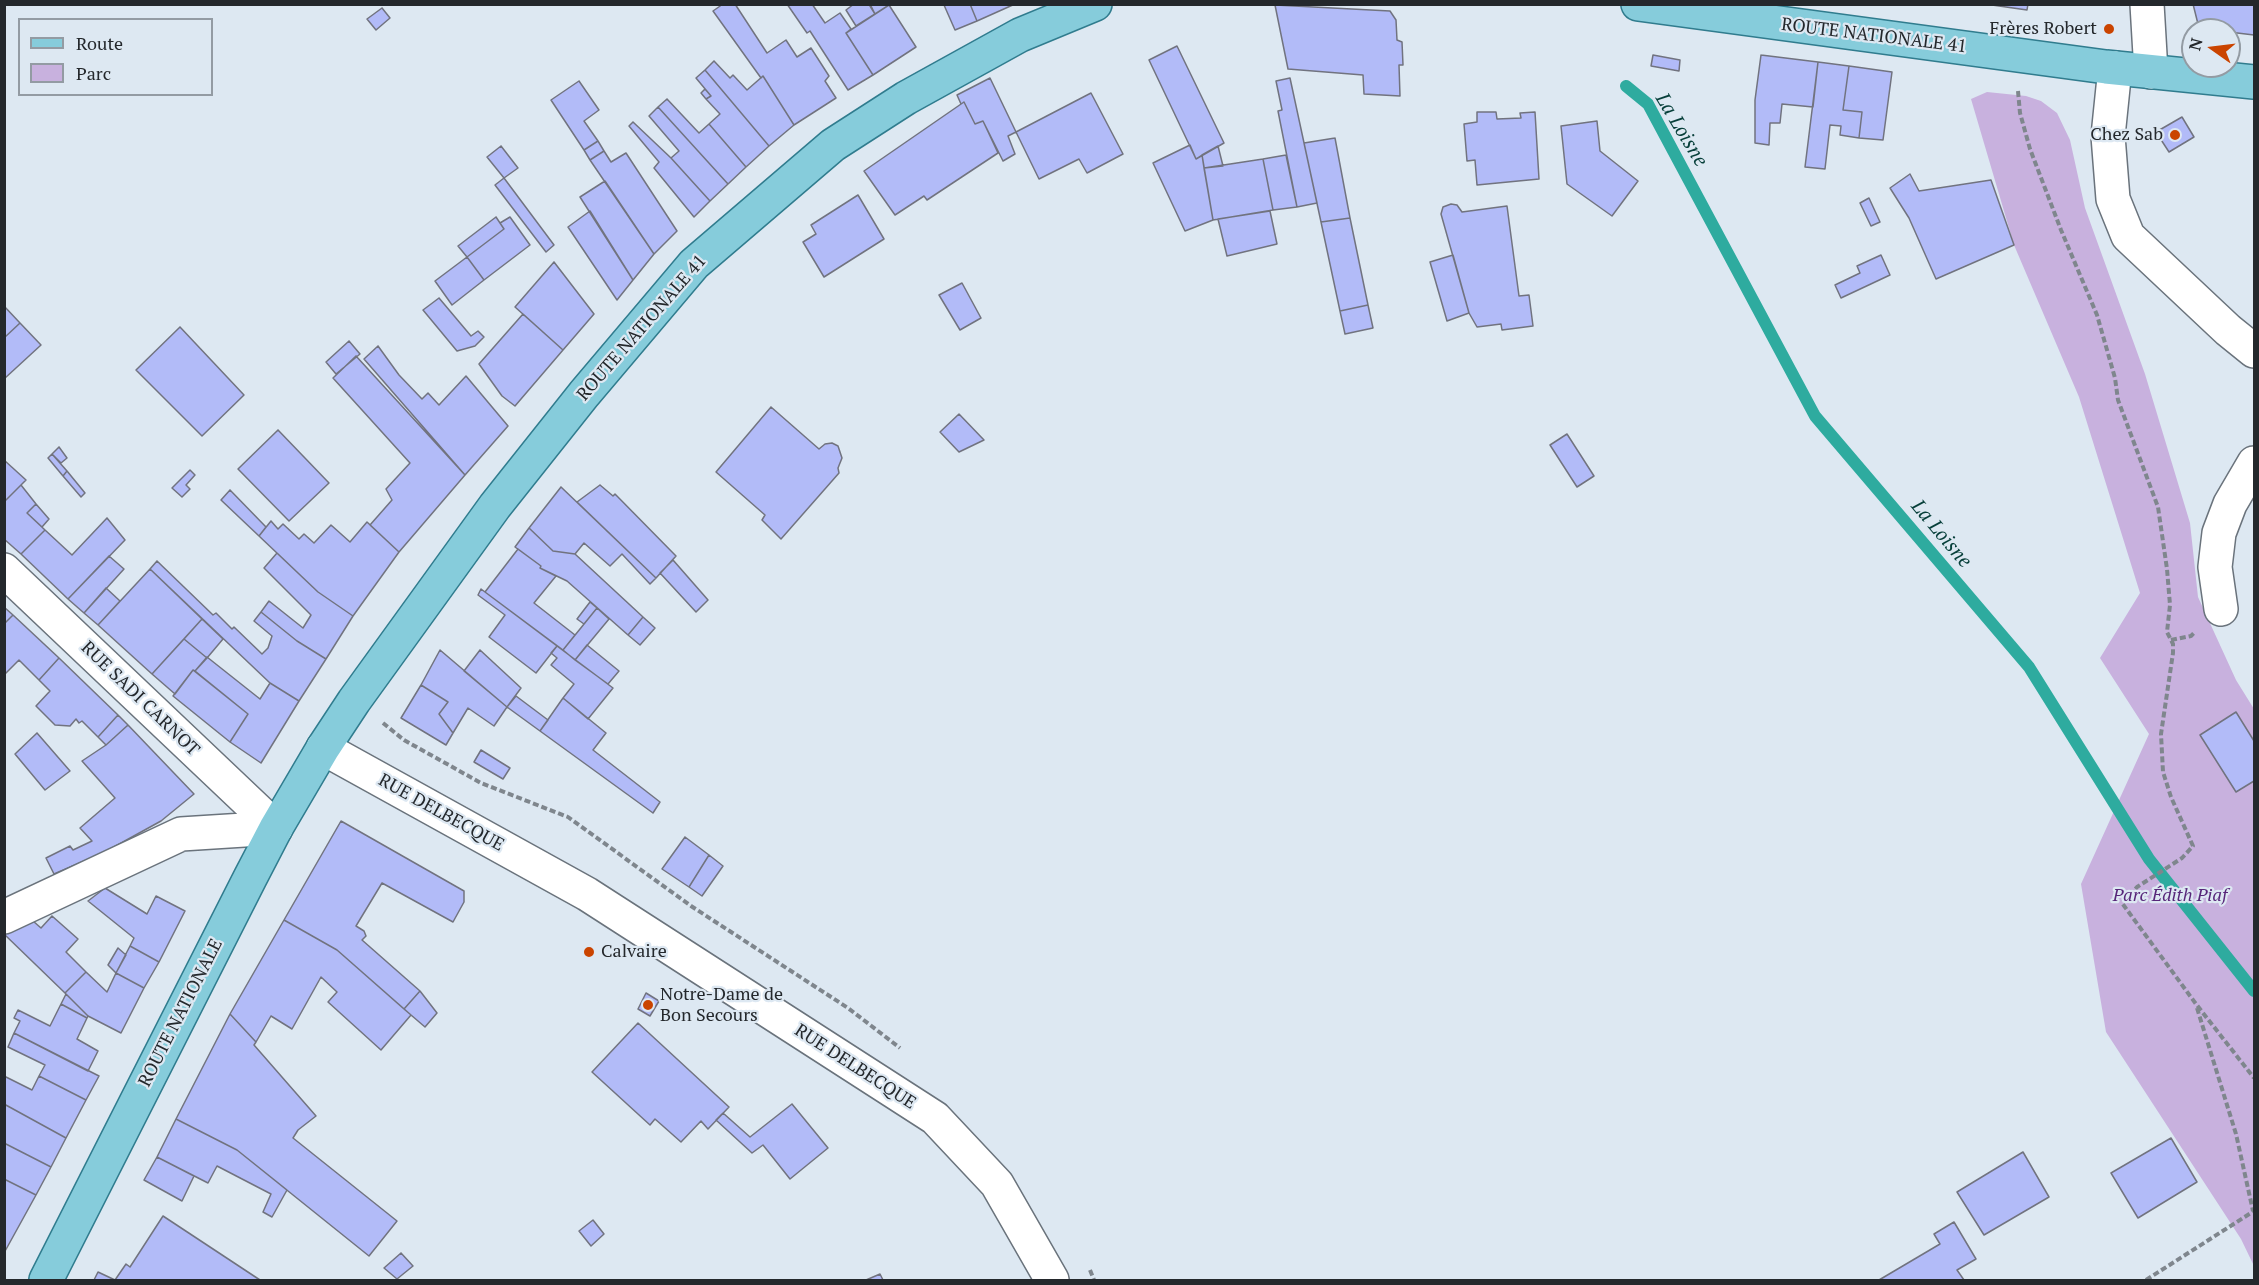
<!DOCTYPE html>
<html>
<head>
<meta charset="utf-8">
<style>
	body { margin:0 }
	#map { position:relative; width:2259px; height:1285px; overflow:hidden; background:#dde8f2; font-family:"PT Serif",serif }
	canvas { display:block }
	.frame { position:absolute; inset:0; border:6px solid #24282c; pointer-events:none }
	.legend { position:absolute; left:18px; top:18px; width:195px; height:78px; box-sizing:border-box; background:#dde8f2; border:2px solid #939ba3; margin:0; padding:8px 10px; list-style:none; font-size:18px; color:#24282c }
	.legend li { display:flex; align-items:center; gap:12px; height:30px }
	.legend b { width:30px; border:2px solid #939ba3 }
	.north { position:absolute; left:2181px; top:18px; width:60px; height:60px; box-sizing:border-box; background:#dde8f2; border:2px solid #939ba3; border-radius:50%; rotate:284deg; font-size:16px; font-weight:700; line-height:24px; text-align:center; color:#24282c }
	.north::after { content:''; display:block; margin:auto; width:21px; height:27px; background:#ca4400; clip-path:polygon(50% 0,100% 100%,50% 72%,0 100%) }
</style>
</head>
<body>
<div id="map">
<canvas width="2259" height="1285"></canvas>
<div class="frame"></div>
<ul class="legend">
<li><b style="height:8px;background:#86ccdb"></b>Route</li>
<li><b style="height:16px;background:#c8b1de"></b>Parc</li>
</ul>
<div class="north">N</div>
</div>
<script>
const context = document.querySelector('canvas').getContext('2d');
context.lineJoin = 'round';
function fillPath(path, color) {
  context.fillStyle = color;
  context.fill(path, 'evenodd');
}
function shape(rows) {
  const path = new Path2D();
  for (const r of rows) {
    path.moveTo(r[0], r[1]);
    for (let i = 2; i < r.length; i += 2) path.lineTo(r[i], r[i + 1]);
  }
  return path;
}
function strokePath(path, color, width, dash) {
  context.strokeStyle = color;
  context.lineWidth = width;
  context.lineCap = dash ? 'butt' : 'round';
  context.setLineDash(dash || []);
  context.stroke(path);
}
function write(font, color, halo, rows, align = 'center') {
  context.font = font + ' "PT Serif",serif';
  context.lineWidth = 4.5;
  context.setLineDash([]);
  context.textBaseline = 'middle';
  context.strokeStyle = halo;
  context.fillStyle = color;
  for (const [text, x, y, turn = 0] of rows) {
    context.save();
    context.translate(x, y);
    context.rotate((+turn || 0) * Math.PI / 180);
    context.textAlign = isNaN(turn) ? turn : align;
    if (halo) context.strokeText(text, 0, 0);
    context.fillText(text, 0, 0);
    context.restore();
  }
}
fillPath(shape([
	[1987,92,2026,96,2041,101,2057,113,2070,140,2085,208,2145,374,2190,523,2198,597,2236,680,2254,709,2254,1266,2241,1239,2106,1032,2081,884,2149,734,2100,658,2140,593,2079,397,2014,245,1971,99]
]), '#c8b1de');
strokePath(shape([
	[1626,86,1648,104,1815,416,2029,667,2149,859,2254,991]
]), '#2eab9f', 12);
const building = shape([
	[723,4,735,4,767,53,786,40,797,57,811,48,829,76,825,81,836,98,794,125,763,76,761,78,713,11,723,4],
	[787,4,812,4,825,23,840,13,851,29,846,33,873,75,848,90,810,31,807,33,787,4],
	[854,4,870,4,875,14,856,26,846,10,854,4],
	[872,4,888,4,889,5,875,14,870,6,872,4],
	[946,4,970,4,977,21,955,30,944,5,946,4],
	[970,4,1015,4,977,21,970,4],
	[1985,4,2028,4,2027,10,1985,4],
	[2193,4,2254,4,2254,35,2229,32,2229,30,2199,28,2193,4],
	[889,5,916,47,873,75,846,33,889,5],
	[1275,5,1390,11,1396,20,1397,40,1402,42,1403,65,1399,65,1400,96,1364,94,1363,75,1288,69,1275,5],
	[382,8,390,18,376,30,367,19,382,8],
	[1177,46,1224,143,1196,159,1149,60,1177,46],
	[1653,55,1680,60,1679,71,1651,66,1653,55],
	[1761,55,1818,62,1813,107,1782,104,1780,123,1770,123,1769,145,1755,143,1755,100,1761,55],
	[714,61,730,78,733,75,747,90,763,76,794,125,769,146,705,70,714,61],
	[1818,62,1849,66,1843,110,1862,112,1859,138,1840,135,1841,126,1830,125,1825,169,1805,167,1818,62],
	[1849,66,1892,72,1883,140,1859,138,1862,112,1843,110,1849,66],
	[705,70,769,146,746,167,709,124,720,114,706,99,711,96,696,78,705,70],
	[990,78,1016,132,1008,136,1015,154,1003,161,983,121,975,124,964,102,961,104,957,95,990,78],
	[1290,78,1317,203,1297,207,1278,111,1282,110,1276,81,1290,78],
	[579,81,599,110,584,121,598,141,584,150,551,100,579,81],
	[705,89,711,96,706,99,701,93,705,89],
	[1091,93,1123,154,1087,173,1079,159,1039,179,1016,132,1091,93],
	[667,99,699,133,709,124,746,167,728,184,658,107,667,99],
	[964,102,975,124,983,121,998,153,927,200,924,196,895,215,864,171,964,102],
	[658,107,728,184,710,201,671,158,679,151,649,116,658,107],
	[1477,112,1496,112,1497,119,1521,118,1520,113,1535,112,1539,179,1477,185,1475,160,1467,161,1464,124,1477,122,1477,112],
	[2182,117,2194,137,2169,152,2156,132,2182,117],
	[1597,121,1600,151,1638,181,1612,216,1567,184,1561,126,1597,121],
	[633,122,671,158,710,201,694,217,654,168,659,162,629,126,633,122],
	[1335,138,1350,218,1321,222,1304,143,1335,138],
	[598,141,604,151,590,160,584,150,598,141],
	[1190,145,1196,159,1202,155,1213,220,1185,231,1153,163,1190,145],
	[501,146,518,168,504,178,487,157,501,146],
	[1218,146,1223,166,1204,168,1202,155,1218,146],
	[604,151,611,162,626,153,677,231,654,254,590,160,604,151],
	[1286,155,1297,207,1273,210,1263,159,1286,155],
	[1263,159,1273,210,1213,220,1204,168,1263,159],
	[1910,174,1919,191,1991,180,2014,245,1936,279,1909,218,1890,188,1910,174],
	[504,178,554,245,546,252,495,185,504,178],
	[605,181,654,254,633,280,580,197,605,181],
	[858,195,884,239,824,277,803,242,816,234,811,225,858,195],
	[1869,198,1880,222,1871,226,1860,203,1869,198],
	[1451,204,1457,205,1462,212,1507,206,1519,296,1529,295,1533,326,1502,330,1501,324,1477,327,1469,313,1441,214,1443,207,1451,204],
	[590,211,633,280,617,300,568,227,590,211],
	[1270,211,1277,244,1227,256,1218,219,1270,211],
	[496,217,504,229,467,257,458,246,496,217],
	[510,217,530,245,484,280,467,257,504,229,500,223,510,217],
	[1350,218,1368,305,1340,311,1321,222,1350,218],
	[1453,255,1469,313,1447,321,1430,262,1453,255],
	[1881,255,1890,275,1841,298,1835,285,1860,273,1857,266,1881,255],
	[467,257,484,280,452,305,435,281,467,257],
	[554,262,594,314,563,350,515,307,554,262],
	[962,283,981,318,960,330,939,295,962,283],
	[439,298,471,336,478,331,484,337,475,346,457,351,423,310,439,298],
	[1368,305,1373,328,1345,334,1340,311,1368,305],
	[4,306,20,323,4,338,4,306],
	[523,314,563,350,515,406,502,396,479,364,523,314],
	[20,323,41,345,4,379,4,338,20,323],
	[180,327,244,395,202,436,136,370,180,327],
	[349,341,360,354,336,374,326,362,349,341],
	[378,346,399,375,422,399,428,393,439,405,466,376,508,426,465,475,364,359,378,346],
	[356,356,465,475,399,552,370,525,392,500,386,489,410,463,333,378,356,356],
	[771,407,819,449,825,444,832,443,838,446,842,458,838,468,839,473,781,539,762,520,765,515,716,472,771,407],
	[959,414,984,440,959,452,940,432,959,414],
	[278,430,329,483,289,521,238,469,278,430],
	[1567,434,1594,476,1577,487,1550,445,1567,434],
	[59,447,67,458,61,463,52,454,59,447],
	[52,454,67,471,63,476,48,458,52,454],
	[4,460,26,480,4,502,4,460],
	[190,470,195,475,186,485,190,489,182,497,172,488,190,470],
	[67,471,85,493,81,497,63,476,67,471],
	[21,485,36,504,27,513,45,530,21,554,4,539,4,502,21,485],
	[600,485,613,496,615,494,676,556,656,578,577,502,600,485],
	[561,487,656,578,650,584,622,554,610,566,584,543,575,554,553,551,529,528,561,487],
	[230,490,266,527,259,536,221,500,230,490],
	[36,504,49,519,42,527,27,513,36,504],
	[107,518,125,540,68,599,21,554,45,530,72,555,107,518],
	[271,521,278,529,283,524,299,539,304,534,314,543,331,525,350,542,367,522,399,552,353,616,318,592,259,536,271,521],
	[529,528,553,551,575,554,643,617,628,635,567,581,540,568,541,566,515,547,529,528],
	[518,549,541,566,540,568,556,576,534,603,575,635,563,650,485,592,518,549],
	[277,553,318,592,353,616,326,659,297,641,261,612,269,601,303,628,311,615,264,568,277,553],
	[109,556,124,569,84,613,68,599,109,556],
	[673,560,708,600,696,612,660,573,673,560],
	[157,561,213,615,216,613,232,629,234,627,262,654,268,648,272,636,254,621,261,612,297,641,326,659,299,701,270,683,150,569,157,561],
	[150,569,202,619,152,674,98,625,150,569],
	[106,588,120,601,98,625,84,613,106,588],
	[481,589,557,646,536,673,489,637,505,615,478,595,481,589],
	[590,602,597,608,584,624,577,619,590,602],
	[4,607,13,615,4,624,4,607],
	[597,608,609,619,575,660,563,650,597,608],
	[13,615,59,658,39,680,19,660,4,675,4,624,13,615],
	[643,617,655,628,640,645,628,635,643,617],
	[202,619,223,639,207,658,184,639,202,619],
	[184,639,207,658,195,671,193,670,175,694,152,674,184,639],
	[587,645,619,671,608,684,575,660,587,645],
	[557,646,613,688,588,719,563,698,574,684,551,665,557,658,551,653,557,646],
	[440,650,507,707,494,726,468,708,453,733,439,714,448,702,421,685,440,650],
	[480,650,521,688,507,707,464,671,480,650],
	[207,657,260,699,270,683,299,701,261,763,230,742,248,714,195,671,207,657],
	[59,658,118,715,98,737,82,721,79,723,76,719,70,726,55,725,36,706,50,691,39,680,59,658],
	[193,670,248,714,230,742,173,696,193,670],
	[421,685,448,702,439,714,453,733,446,745,401,718,421,685],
	[516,696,548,720,540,731,507,707,516,696],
	[563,698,606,733,593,750,660,802,653,813,540,731,563,698],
	[2236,712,2254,741,2254,781,2236,792,2200,735,2236,712],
	[118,715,128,725,106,745,98,737,118,715],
	[128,725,194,794,161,821,103,853,54,874,46,858,70,846,73,850,92,841,80,828,115,798,82,761,106,745,128,725],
	[37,733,70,771,45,790,15,754,37,733],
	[481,750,510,768,503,779,474,762,481,750],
	[341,821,464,891,464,902,453,922,382,883,356,926,364,931,366,936,362,940,420,991,404,1009,337,950,284,920,341,821],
	[685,837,709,855,689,887,662,869,685,837],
	[709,855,723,866,702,896,689,887,709,855],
	[105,888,147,914,156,896,185,911,159,962,130,946,134,938,88,901,105,888],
	[52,916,78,939,66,952,86,972,65,993,4,934,33,921,41,928,52,916],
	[284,920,337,950,411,1015,381,1050,328,1002,337,992,321,977,292,1029,271,1016,256,1042,230,1014,284,920],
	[130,946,159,962,144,988,116,973,130,946],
	[118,948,126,955,116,973,108,965,118,948],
	[86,972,107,992,116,973,144,988,121,1033,88,1016,65,993,86,972],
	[420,991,437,1013,425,1027,404,1009,420,991],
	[646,993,659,1001,650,1016,638,1009,646,993],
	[66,994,88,1016,87,1018,61,1004,66,994],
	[61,1004,87,1018,77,1039,98,1051,88,1071,14,1033,20,1021,14,1018,18,1010,50,1026,61,1004],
	[230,1014,256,1042,254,1045,316,1116,298,1130,293,1138,397,1221,369,1256,237,1150,176,1119,230,1014],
	[638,1023,729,1107,708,1129,701,1121,681,1142,655,1119,650,1125,592,1072,638,1023],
	[14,1033,99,1076,86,1100,39,1076,45,1065,8,1047,14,1033],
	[4,1076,32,1090,39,1076,86,1100,66,1138,4,1104,4,1076],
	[4,1104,66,1138,51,1167,4,1143,4,1104],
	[792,1104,828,1148,790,1179,763,1145,752,1153,716,1120,723,1113,750,1137,792,1104],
	[176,1119,237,1150,287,1190,272,1217,263,1212,271,1194,217,1166,208,1183,157,1157,176,1119],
	[2171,1138,2197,1182,2138,1218,2111,1173,2171,1138],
	[4,1143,51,1167,36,1195,4,1179,4,1143],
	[2023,1152,2049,1197,1984,1235,1957,1192,2023,1152],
	[157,1157,194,1176,182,1201,144,1180,157,1157],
	[4,1179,36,1195,4,1253,4,1179],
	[163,1216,260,1280,115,1280,126,1264,130,1267,163,1216],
	[593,1220,604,1234,591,1246,579,1231,593,1220],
	[1954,1222,1976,1259,1957,1270,1964,1280,1879,1280,1940,1244,1934,1234,1954,1222],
	[401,1253,413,1266,397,1279,384,1268,401,1253],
	[98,1272,115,1280,94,1280,98,1272],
	[880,1274,883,1280,866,1280,880,1274]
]);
fillPath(building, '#b2bbf8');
strokePath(building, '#71737f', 1.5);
const minor = shape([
	[2147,4,2151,72],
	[2115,68,2108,136,2113,199,2128,236,2228,330,2254,351],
	[4,570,276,828],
	[2221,609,2215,567,2219,533,2230,504,2254,463],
	[323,748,587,894,935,1118,997,1184,1052,1280],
	[4,917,181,834,276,828]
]);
const major = shape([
	[1638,4,2106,67,2254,82],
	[46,1280,250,878,276,828,323,748,354,701,495,506,584,394,694,264,833,145,906,98,1020,35,1095,4]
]);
strokePath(minor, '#6a737c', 36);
strokePath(major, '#307c8e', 36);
strokePath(shape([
	[2018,91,2020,113,2030,149,2061,230,2097,315,2115,378,2118,400,2158,507,2167,569,2170,605,2167,632,2173,644,2173,653,2161,734,2163,772,2171,797,2193,846,2182,858,2137,887,2122,903,2196,1004,2254,1078],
	[2171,640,2191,636,2195,632],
	[383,723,404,740,481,783,568,817,691,906,848,1008,900,1048],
	[2197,1008,2236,1134,2253,1211],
	[1090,1270,1094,1280],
	[2146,1280,2254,1211]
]), '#7f868d', 4, [6, 3]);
strokePath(minor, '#fff', 33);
strokePath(major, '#86ccdb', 33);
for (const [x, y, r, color] of [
	[2109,29,6,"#ca4400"],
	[2175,135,6,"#ca4400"],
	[589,952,6,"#ca4400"],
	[648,1005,6,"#ca4400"]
]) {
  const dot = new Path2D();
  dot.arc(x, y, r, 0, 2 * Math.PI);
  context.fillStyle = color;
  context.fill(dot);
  strokePath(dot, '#dde8f2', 2);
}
write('18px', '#24282c', '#dde8f2', [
	["Frères Robert",2097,29],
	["Chez Sab",2163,135],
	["Calvaire",601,952,"left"],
	["Notre-Dame de",660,995,"left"],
	["Bon Secours",660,1016,"left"]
], 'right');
write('18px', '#24282c', '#dde8f2', [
	["ROUTE NATIONALE 41",1874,36,7],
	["ROUTE NATIONALE 41",642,328,-49],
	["RUE SADI CARNOT",140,699,44],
	["RUE DELBECQUE",441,813,29],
	["ROUTE NATIONALE",181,1013,-63],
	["RUE DELBECQUE",855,1067,33]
]);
write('italic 18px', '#57277a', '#dde8f2', [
	["Parc Édith Piaf",2170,896]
]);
write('italic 20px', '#073f3a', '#dde8f2', [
	["La Loisne",1681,130,59],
	["La Loisne",1941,534,50]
]);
</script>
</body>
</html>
